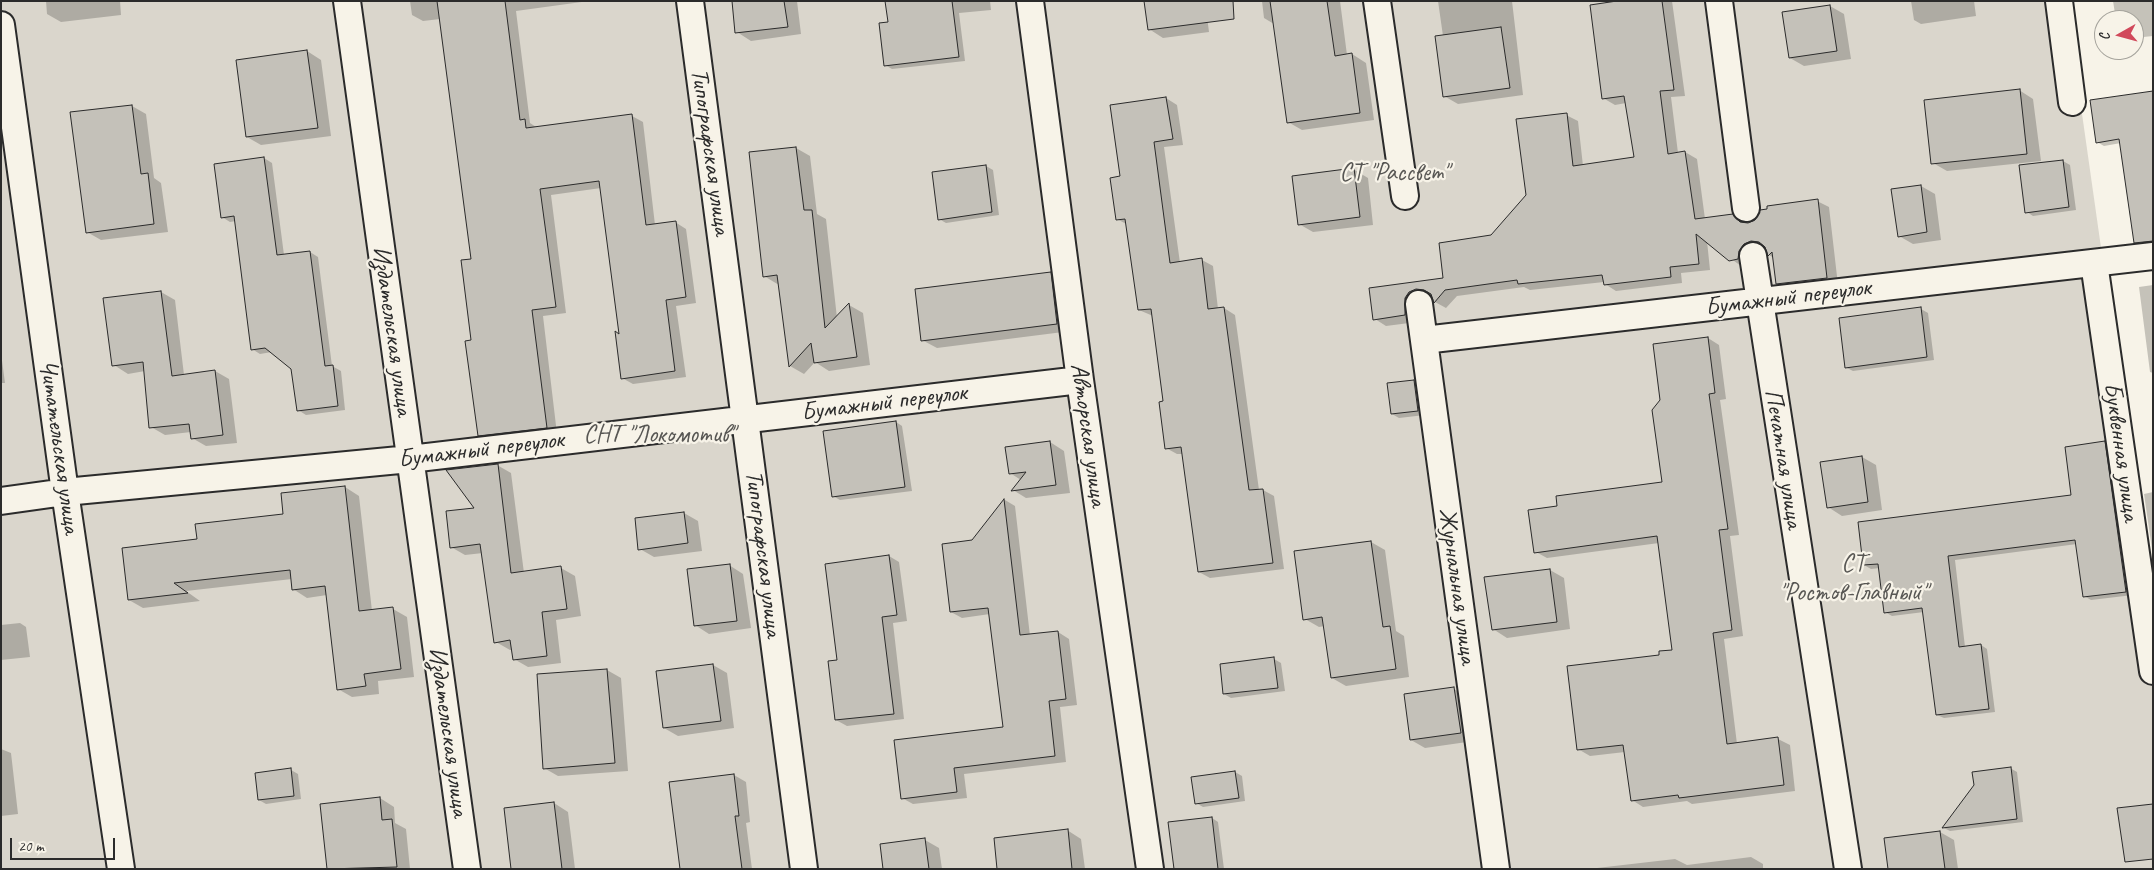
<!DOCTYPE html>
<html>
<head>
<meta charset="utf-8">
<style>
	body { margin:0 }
	#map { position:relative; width:2154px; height:870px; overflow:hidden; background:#f7f3e8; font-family:Caveat,sans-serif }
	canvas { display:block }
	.frame { position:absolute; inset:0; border:2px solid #2b2b2b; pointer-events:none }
	.north { position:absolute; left:2094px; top:10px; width:50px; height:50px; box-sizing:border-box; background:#f7f3e8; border:1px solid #a5a39c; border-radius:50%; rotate:263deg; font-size:14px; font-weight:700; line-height:20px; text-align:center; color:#2b2b2b }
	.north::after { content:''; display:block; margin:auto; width:18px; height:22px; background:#d1495b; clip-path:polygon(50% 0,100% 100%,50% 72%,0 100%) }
	.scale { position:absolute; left:10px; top:838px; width:105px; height:22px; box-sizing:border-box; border:2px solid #2b2b2b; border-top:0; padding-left:6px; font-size:15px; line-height:18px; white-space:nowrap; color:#2b2b2b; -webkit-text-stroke:4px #f7f3e8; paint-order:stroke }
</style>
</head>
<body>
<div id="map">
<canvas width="2154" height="870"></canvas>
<div class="frame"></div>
<div class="north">С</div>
<div class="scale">20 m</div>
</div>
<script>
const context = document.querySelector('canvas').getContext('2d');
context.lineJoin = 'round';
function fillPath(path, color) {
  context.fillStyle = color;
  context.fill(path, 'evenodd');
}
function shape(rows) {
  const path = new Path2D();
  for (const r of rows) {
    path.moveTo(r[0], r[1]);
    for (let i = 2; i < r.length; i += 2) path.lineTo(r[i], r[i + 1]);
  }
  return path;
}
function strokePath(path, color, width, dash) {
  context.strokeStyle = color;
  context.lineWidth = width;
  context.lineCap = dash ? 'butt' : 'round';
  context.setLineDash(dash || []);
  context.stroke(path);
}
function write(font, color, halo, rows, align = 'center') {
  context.font = font + ' Caveat,sans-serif';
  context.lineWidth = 4.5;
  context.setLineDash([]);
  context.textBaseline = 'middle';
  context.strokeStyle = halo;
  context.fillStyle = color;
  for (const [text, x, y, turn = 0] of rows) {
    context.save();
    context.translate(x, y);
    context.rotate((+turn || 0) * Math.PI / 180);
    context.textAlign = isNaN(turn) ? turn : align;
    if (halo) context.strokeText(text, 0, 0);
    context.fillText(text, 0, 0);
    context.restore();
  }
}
fillPath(shape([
	[1,1,2066,1,2153,614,2153,869,1,869]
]), '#dad6cc');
fillPath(shape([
	[46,1,120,1,121,15,61,22,47,14],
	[410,1,589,1,516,11,530,123,536,127,632,116,643,122,655,225,675,222,686,229,696,303,676,306,686,377,633,384,622,378,620,336,601,188,551,195,566,313,543,316,557,434,490,442,479,435,472,341,472,260,440,19,423,21,412,15],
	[733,1,797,1,801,34,751,41,737,32],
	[887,1,990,1,991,10,959,13,965,61,892,69,885,65,889,23],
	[1205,1,1209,32,1163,38,1149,29],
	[1262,1,1340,1,1347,55,1352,54,1366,63,1374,120,1302,130,1288,122,1274,24,1264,18],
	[1438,1,1512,1,1523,95,1458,104,1444,96,1443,36],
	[1605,1,1672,1,1685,96,1671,97,1678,153,1685,152,1697,159,1705,219,1732,215,1746,224,1817,201,1829,207,1838,285,1789,290,1777,284,1774,258,1769,255,1766,247,1756,250,1741,266,1707,241,1710,270,1681,273,1682,283,1616,291,1605,284,1604,282,1530,290,1524,287,1457,296,1446,308,1435,302,1432,296,1429,295,1421,299,1417,322,1386,326,1375,319,1370,289,1445,279,1492,237,1527,195,1566,115,1578,121,1583,166,1635,158,1626,103,1615,105,1603,98],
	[1911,1,1974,1,1976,16,1921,24,1914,20],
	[2113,1,2153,1,2153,36,2134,38,2134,20,2116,20],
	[1830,6,1844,14,1851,59,1804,66,1790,58],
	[307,51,321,60,331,136,261,145,247,137,237,61],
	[2019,90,2033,99,2041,161,1947,171,1933,163],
	[2153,93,2121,143,2104,146,2097,142],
	[1166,98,1177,105,1183,145,1164,147,1180,263,1202,260,1213,266,1218,309,1224,308,1235,315,1259,490,1263,490,1274,496,1284,569,1210,578,1199,572,1183,454,1177,454,1166,448,1164,402,1153,316,1139,310,1128,225,1117,219,1122,177],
	[132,106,146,114,154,178,161,183,168,232,101,240,87,232],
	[796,148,810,156,817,214,826,219,837,318,849,305,863,313,870,365,829,371,815,362,804,374,790,366,779,285,764,276],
	[264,158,272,163,284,255,310,252,318,257,332,366,341,371,345,410,306,415,298,410,293,368,272,352,260,354,252,349,236,221,230,222,222,217],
	[2063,161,2070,165,2076,210,2033,216,2027,212],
	[986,166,993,170,999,215,946,223,939,219],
	[1353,169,1368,178,1373,225,1313,232,1299,224],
	[1921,186,1935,194,1941,240,1913,244,1899,236],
	[1050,273,1064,281,1071,331,937,348,922,340],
	[2153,285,2153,373,2150,372,2139,287],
	[161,292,175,300,184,375,215,371,229,379,237,443,206,446,192,438,191,432,165,435,151,427,145,371,128,374,114,365],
	[1921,309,1928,313,1934,360,1853,371,1847,368],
	[1708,338,1719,345,1726,399,1720,400,1739,535,1730,536,1743,636,1724,639,1737,744,1778,739,1790,745,1795,791,1692,804,1687,801,1643,807,1632,800,1625,752,1590,756,1578,749,1661,656,1673,651,1659,543,1547,558,1536,552,1558,507,1663,483],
	[1,353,5,383,1,383],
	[1414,381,1421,385,1425,415,1399,418,1392,414],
	[896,422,902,426,912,491,840,500,833,496],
	[1050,442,1064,451,1070,493,1026,498,1013,490,1021,480,1010,473],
	[2104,443,2111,447,2133,595,2091,600,2084,596,2077,544,1955,560,1965,647,1981,645,1987,649,1995,712,1944,718,1937,715,1924,612,1892,616,1885,612,1880,568,1871,569,1864,565,2073,496],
	[1862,457,1876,465,1882,510,1842,516,1828,507],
	[497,465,511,473,524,573,561,568,575,576,581,616,556,620,561,663,528,667,514,659,513,650,510,650,496,642,483,553,465,555,451,547,477,509],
	[345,487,359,496,372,611,393,609,407,617,414,677,378,681,379,694,352,697,338,689,327,595,307,598,293,589,292,579,186,591,200,601,143,608,129,600,198,540,284,515],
	[2153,492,2153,556,2144,494],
	[1005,500,1015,506,1030,636,1058,632,1069,639,1077,705,1060,707,1066,762,964,774,967,798,913,804,902,798,1004,728,990,614,962,618,951,612,972,542],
	[684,513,698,521,702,551,654,557,640,549],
	[1371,542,1385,550,1396,631,1404,636,1409,677,1346,686,1332,678,1325,626,1319,627,1305,619],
	[889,556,899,562,907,621,893,623,904,719,847,726,836,720,838,661],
	[729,565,743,574,751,628,709,634,695,625],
	[1550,570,1564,578,1570,629,1507,638,1493,629],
	[20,623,26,627,30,657,1,660,1,625],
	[1274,659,1281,663,1285,691,1231,698,1224,694,1221,665],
	[713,665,727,673,734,728,678,736,664,728],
	[607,670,621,678,628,771,558,776,544,768],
	[1454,689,1468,697,1474,741,1425,748,1411,740],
	[1,749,11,753,18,814,1,816],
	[2010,768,2017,772,2023,822,1950,831,1944,828,1976,785],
	[291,770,298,774,301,799,266,804,259,800],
	[1235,772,1242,776,1245,801,1203,807,1196,803],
	[734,775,746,782,750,822,746,823,752,869,681,869],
	[380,798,394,807,395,823,406,829,410,869,328,869],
	[554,803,568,812,575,869,513,869],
	[1212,818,1218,822,1224,869,1175,869],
	[1067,830,1081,839,1085,869,999,869],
	[1940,832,1954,840,1958,869,1890,869],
	[925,840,939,848,942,869,884,869],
	[1751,857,1763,864,1763,869,1597,868,1675,859,1687,865]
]), '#0003');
const building = shape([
	[437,1,505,1,520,120,525,119,526,128,632,114,646,225,676,221,686,297,666,300,675,371,621,379,615,331,619,334,599,181,540,189,556,307,532,310,547,428,478,436,465,341,471,340,461,260,471,259,437,1],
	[732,1,784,1,788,27,735,33,732,1],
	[885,1,952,1,959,57,884,66,879,23,888,22,885,1],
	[1144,1,1233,1,1234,19,1148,30,1144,1],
	[1270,1,1327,1,1335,56,1352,53,1360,113,1287,123,1270,1],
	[1617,1,1662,1,1674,90,1660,91,1668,154,1685,151,1695,219,1733,214,1740,222,1748,223,1755,220,1760,210,1767,209,1767,206,1818,199,1827,278,1776,284,1772,252,1768,256,1765,247,1759,242,1751,241,1744,244,1739,251,1738,259,1729,261,1696,234,1699,264,1670,267,1671,277,1604,285,1602,275,1518,284,1517,280,1445,290,1434,303,1431,294,1424,290,1416,289,1409,292,1405,298,1405,315,1373,320,1369,288,1443,278,1439,243,1491,235,1526,195,1516,119,1567,113,1573,166,1634,157,1624,96,1602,99,1590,5,1617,1],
	[1830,5,1837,51,1789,58,1782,12,1830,5],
	[1501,27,1510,88,1443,97,1435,36,1501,27],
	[307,50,318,128,246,137,236,60,307,50],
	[2020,89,2027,154,1931,164,1924,100,2020,89],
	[2153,91,2153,241,2134,243,2119,139,2096,143,2090,100,2153,91],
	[1166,97,1173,139,1154,142,1170,263,1202,258,1208,309,1224,307,1249,490,1263,489,1273,563,1198,572,1181,447,1165,449,1159,402,1163,401,1151,309,1138,310,1125,219,1116,220,1110,178,1120,176,1110,105,1166,97],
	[132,105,141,174,148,173,154,224,86,233,70,112,132,105],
	[796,147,804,210,812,210,825,328,849,303,857,357,814,363,811,343,789,367,777,275,763,277,749,152,796,147],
	[264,157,277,255,310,251,325,366,333,365,338,406,297,411,291,369,265,348,251,350,234,216,221,218,214,164,264,157],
	[2063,160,2069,207,2025,213,2019,165,2063,160],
	[986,165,992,212,938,220,932,172,986,165],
	[1354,168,1360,217,1298,225,1292,176,1354,168],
	[1921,185,1927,232,1898,237,1891,189,1921,185],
	[1051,272,1057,324,921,341,915,289,1051,272],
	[161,291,172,376,215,370,223,435,191,439,189,424,149,428,143,362,112,366,103,298,161,291],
	[1921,307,1927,357,1845,368,1839,318,1921,307],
	[1708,337,1715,393,1709,394,1728,529,1719,530,1732,630,1713,633,1727,744,1778,737,1784,785,1679,798,1678,795,1631,801,1623,745,1577,750,1567,666,1659,655,1659,651,1672,650,1657,536,1534,553,1528,510,1557,506,1556,496,1662,482,1652,410,1660,400,1653,344,1708,337],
	[1414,380,1418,411,1391,414,1387,383,1414,380],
	[896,421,905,487,832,497,823,431,896,421],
	[1050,441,1056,485,1011,491,1026,472,1009,474,1005,447,1050,441],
	[2105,441,2126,592,2083,597,2075,540,1948,556,1959,647,1981,644,1989,709,1936,715,1922,608,1884,613,1878,564,1863,565,1858,522,2071,495,2065,447,2105,441],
	[1862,456,1868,502,1827,508,1820,462,1862,456],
	[498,464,511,573,561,566,567,609,542,612,547,656,513,660,510,640,494,643,480,544,450,548,446,511,474,508,446,470,498,464],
	[345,486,359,611,393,607,401,669,364,674,366,686,337,690,325,586,292,590,290,570,174,583,188,593,128,600,122,548,197,539,195,524,283,514,281,493,345,486],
	[1004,499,1020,635,1058,631,1066,699,1049,701,1055,756,954,768,957,792,901,799,894,740,1003,727,988,608,950,612,942,544,972,540,1004,499],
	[684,512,688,543,638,550,635,518,684,512],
	[1371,541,1383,627,1390,626,1396,669,1331,678,1322,617,1303,620,1294,551,1371,541],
	[889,555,897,615,882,617,894,714,835,720,828,661,837,660,825,564,889,555],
	[730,564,737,621,694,626,687,569,730,564],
	[1550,569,1557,622,1492,630,1484,577,1550,569],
	[1274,657,1278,688,1223,694,1220,664,1274,657],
	[713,664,721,721,663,728,656,671,713,664],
	[607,669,615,763,543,769,537,674,607,669],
	[1454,687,1461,733,1410,740,1404,694,1454,687],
	[2011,767,2017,819,1942,828,1974,785,1972,772,2011,767],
	[291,768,294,796,258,800,255,773,291,768],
	[1235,771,1239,798,1195,804,1191,777,1235,771],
	[734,774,739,816,735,816,742,869,680,869,669,782,734,774],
	[380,797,382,820,392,819,397,867,327,869,320,804,380,797],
	[554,802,562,869,511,869,504,808,554,802],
	[2153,804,2153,859,2125,862,2117,808,2153,804],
	[1212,817,1218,869,1174,869,1168,822,1212,817],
	[1068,829,1072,869,997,869,994,838,1068,829],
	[1940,831,1945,869,1888,869,1884,838,1940,831],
	[925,838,929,869,883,869,880,844,925,838]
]);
fillPath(building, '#c4c1b9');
strokePath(building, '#2b2b2b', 1);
const street = shape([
	[347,1,467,869],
	[690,1,804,869],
	[1030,1,1080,380,1150,869],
	[1377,1,1405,196],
	[1719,1,1746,208],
	[2059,1,2072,102],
	[1,25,65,492,121,869],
	[1753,256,1848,869],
	[2094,263,2153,671],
	[1419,304,1496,869],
	[1424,340,2153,256],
	[1,501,65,492,410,459,1080,380]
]);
strokePath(street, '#2b2b2b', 30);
strokePath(street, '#f7f3e8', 26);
write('25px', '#2b2b2b', '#f7f3e8', [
	["Типографская улица",710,152,82],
	["Бумажный переулок",1788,298,-7],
	["Издательская улица",392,331,82],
	["Бумажный переулок",884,403,-7],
	["Авторская улица",1088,435,82],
	["Читательская улица",59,447,82],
	["Бумажный переулок",481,450,-7],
	["Буквенная улица",2121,452,82],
	["Печатная улица",1783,459,81],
	["Типографская улица",763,554,83],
	["Журнальная улица",1457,586,82],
	["Издательская улица",448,732,82]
]);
write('25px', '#575653', '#f7f3e8', [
	["СТ \"Рассвет\"",1394,173],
	["СНТ \"Локомотив\"",659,435],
	["СТ",1853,564],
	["\"Ростов-Главный\"",1853,593]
]);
</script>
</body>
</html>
